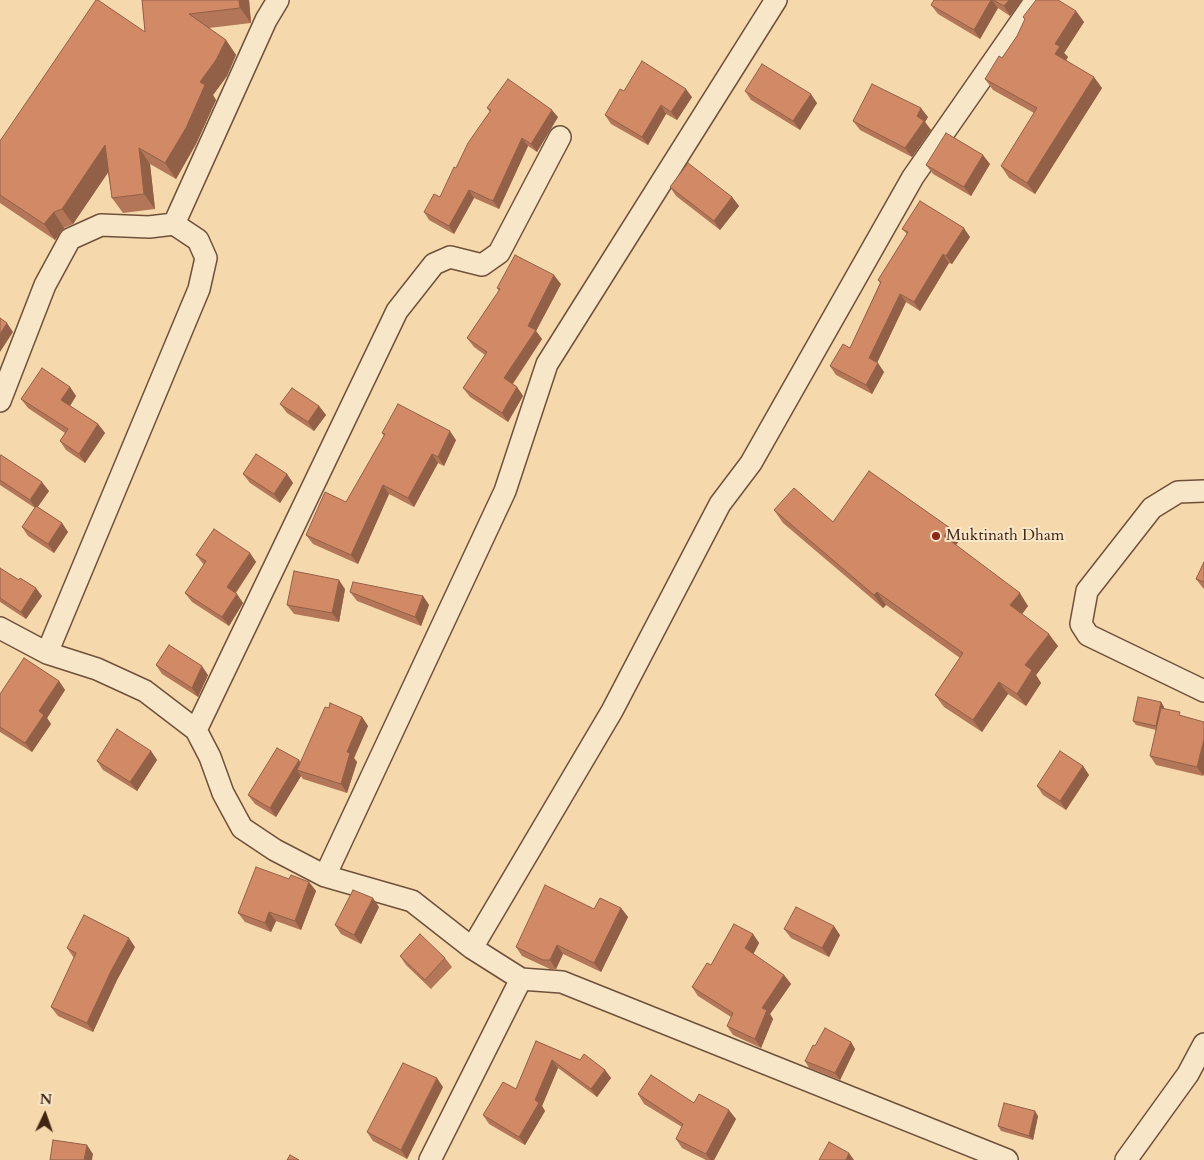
<!DOCTYPE html>
<html>
<head>
<meta charset="utf-8">
<style>
	body { margin:0 }
	#map { position:relative; width:1204px; height:1160px; overflow:hidden; background:#f5d9ac; font-family:Cardo,serif }
	canvas { display:block }
	.north { position:absolute; left:20px; top:1090px; width:50px; height:50px; -webkit-text-stroke:4px #f8e6c9; paint-order:stroke; rotate:3deg; font-size:14px; font-weight:700; line-height:20px; text-align:center; color:#422415 }
	.north::after { content:''; display:block; margin:auto; width:18px; height:22px; background:#422415; clip-path:polygon(50% 0,100% 100%,50% 72%,0 100%) }
</style>
</head>
<body>
<div id="map">
<canvas width="1204" height="1160"></canvas>
<div class="north">N</div>
</div>
<script>
const context = document.querySelector('canvas').getContext('2d');
context.lineJoin = 'round';
function shape(rows) {
  const path = new Path2D();
  for (const r of rows) {
    path.moveTo(r[0], r[1]);
    for (let i = 2; i < r.length; i += 2) path.lineTo(r[i], r[i + 1]);
  }
  return path;
}
function strokePath(path, color, width, dash) {
  context.strokeStyle = color;
  context.lineWidth = width;
  context.lineCap = dash ? 'butt' : 'round';
  context.setLineDash(dash || []);
  context.stroke(path);
}
function fillPath(path, color) {
  context.fillStyle = color;
  context.fill(path, 'evenodd');
}
function write(font, color, halo, rows, align = 'center') {
  context.font = font + ' Cardo,serif';
  context.lineWidth = 4;
  context.setLineDash([]);
  context.textBaseline = 'middle';
  context.strokeStyle = halo;
  context.fillStyle = color;
  for (const [text, x, y, turn = 0] of rows) {
    context.save();
    context.translate(x, y);
    context.rotate((+turn || 0) * Math.PI / 180);
    context.textAlign = isNaN(turn) ? turn : align;
    if (halo) context.strokeText(text, 0, 0);
    context.fillText(text, 0, 0);
    context.restore();
  }
}
const minor = shape([
	[0,401,45,285,70,239,101,225,149,227,174,224,266,20,278,0],
	[1204,491,1178,492,1152,508,1087,591,1081,624,1088,635,1204,691],
	[0,628,47,653,97,669,145,691,196,730,210,757,223,793,242,828,275,850,325,876,412,901,472,948,521,979],
	[47,653,199,289,206,258,198,240,174,224],
	[196,730,397,311,434,264,450,257,482,265,499,253,560,137],
	[325,876,505,491,547,364,776,0],
	[472,948,612,711,720,504,751,463,913,177,1036,0],
	[430,1160,521,979,562,982,1007,1160],
	[1126,1160,1188,1074,1204,1044]
]);
strokePath(minor, '#6f513b', 24);
strokePath(minor, '#f8e6c9', 21);
fillPath(shape([
	[142,0,249,0,251,23,209,28,226,40,236,55,227,76,213,95,216,100,196,144,176,179,150,164,155,209,123,213,112,198,108,172,73,224,64,228,55,240,0,203,0,141,145,32],
	[934,0,1022,0,1010,16,998,8,980,39,938,14,931,5],
	[1076,11,1084,22,1064,53,1068,57,1066,60,1102,88,1035,194,1009,178,1001,166,1034,113,993,90,985,79,1002,58,1017,36,1025,20,1023,17],
	[624,91,692,97,677,120,666,114,648,145,611,124,605,115],
	[745,91,817,103,800,130,751,100],
	[487,108,558,117,537,152,528,146,499,209,474,198,454,234,429,220,424,212,440,197,490,112],
	[928,117,925,122,931,130,912,157,860,130,853,121],
	[990,164,971,196,933,174,926,165],
	[670,187,732,197,739,206,720,230,676,196],
	[902,229,970,237,952,264,949,263,920,311,906,302,877,363,884,372,872,394,836,375,830,366,850,348,880,283,878,280,907,234],
	[561,284,536,331,542,339,513,384,517,387,523,396,508,422,470,397,463,388,485,355,474,347,467,338,499,291,497,288],
	[70,387,76,396,70,406,98,424,105,433,85,463,66,450,60,441,65,433,28,408,21,399],
	[280,404,319,406,326,415,314,431,287,413],
	[382,433,456,440,444,466,438,463,414,507,389,494,358,564,313,544,306,535,346,502,384,436],
	[0,457,49,491,38,507,62,523,68,532,54,553,28,536,22,527,35,508,0,485],
	[243,474,287,474,293,483,280,503,250,483],
	[774,510,833,522,959,541,956,545,1028,606,1022,614,1058,646,1036,675,1041,683,1026,706,1008,694,982,732,944,707,935,695,960,658,886,605,883,608,783,523],
	[250,553,256,562,236,593,243,603,229,626,192,602,185,593,204,565,196,555],
	[1204,562,1204,589,1203,588,1196,579],
	[0,568,42,596,26,619,0,602],
	[345,589,339,622,294,614,287,605],
	[350,592,423,596,429,605,421,626,357,601],
	[156,665,208,675,198,697,162,674],
	[59,681,65,690,47,718,51,724,32,752,0,732,0,694],
	[1161,702,1164,707,1164,708,1203,776,1156,765,1150,756,1156,730,1136,725,1133,721],
	[362,717,368,726,354,758,357,762,347,793,303,779,301,776,276,817,255,804,248,795,300,763],
	[151,751,157,760,137,791,103,770,97,761],
	[1083,766,1089,775,1066,810,1043,795,1037,786],
	[309,882,316,891,301,930,276,921,271,932,245,922,238,913],
	[379,907,361,944,341,934,335,925],
	[621,908,628,917,601,972,563,954,556,969,550,969,522,956,516,947,594,909],
	[784,929,840,935,829,957,791,938],
	[753,934,759,943,753,954,784,975,791,984,770,1014,773,1019,761,1048,733,1035,727,1026,731,1017,698,996,692,987,711,965],
	[135,947,117,980,93,1032,58,1016,51,1007,74,958,67,948],
	[400,956,445,958,452,967,431,989,406,965],
	[536,1041,605,1070,611,1078,597,1097,558,1068,542,1106,545,1111,525,1145,489,1124,483,1115,516,1089],
	[851,1042,855,1049,840,1080,809,1068,805,1061,815,1046],
	[443,1087,407,1159,373,1141,367,1132],
	[638,1094,694,1103,736,1119,714,1160,706,1160,682,1148,676,1139,682,1127,644,1104],
	[1038,1116,1033,1140,1001,1131,998,1126]
]), '#b47658');
fillPath(shape([
	[239,0,249,0,251,23,240,8],
	[991,0,992,0,998,8,980,39,974,30],
	[1009,0,1022,0,1010,16,1004,6],
	[1076,11,1084,22,1064,53,1068,57,1063,65,1055,54,1055,44],
	[226,40,236,55,227,76,213,95,216,100,196,144,176,179,165,163,200,82],
	[1094,77,1102,88,1035,194,1027,183],
	[686,89,692,97,677,120,671,112],
	[811,94,817,103,800,130,793,121],
	[661,105,666,114,648,145,642,137],
	[921,108,928,117,925,122,931,130,912,157,905,148,917,116],
	[552,110,558,117,537,152,531,144],
	[522,138,528,146,499,209,493,201],
	[105,145,116,161,73,224,62,209],
	[139,148,150,164,155,209,144,194],
	[983,155,990,164,971,196,964,187],
	[469,190,474,198,454,234,449,226],
	[732,197,739,206,720,230,714,221],
	[54,212,64,228,55,240,44,224],
	[964,228,970,237,952,264,946,256],
	[943,254,949,263,920,311,914,302],
	[554,275,561,284,536,331,542,339,510,387,504,378,528,326],
	[900,294,906,302,875,367,869,358],
	[7,323,13,332,0,352,0,334],
	[878,363,884,372,872,394,866,385],
	[70,387,76,396,68,409,61,400],
	[517,387,523,396,508,422,502,413],
	[319,406,326,415,314,431,308,422],
	[98,424,105,433,85,463,79,454],
	[450,431,456,440,444,466,438,457],
	[432,454,438,463,414,507,408,498],
	[287,474,293,483,280,503,274,494],
	[42,482,49,491,36,509,30,500],
	[383,485,389,494,358,564,351,555],
	[62,523,68,532,54,553,48,544],
	[950,528,959,541,953,549,944,536],
	[250,553,256,562,233,596,227,587],
	[339,580,345,589,339,622,332,613],
	[36,588,42,596,26,619,21,612],
	[877,592,886,605,883,608,874,595],
	[1020,593,1028,606,1019,618,1010,605],
	[237,594,243,603,229,626,222,617],
	[423,596,429,605,421,626,415,617],
	[1049,634,1058,646,1036,675,1041,683,1026,706,1017,694,1025,665],
	[202,666,208,675,198,697,192,688],
	[59,681,65,690,47,718,51,724,32,752,25,743,39,711],
	[999,682,1008,694,982,732,973,720],
	[1161,702,1164,707,1159,730,1156,726],
	[362,717,368,726,354,758,357,762,347,793,341,784,347,752],
	[1204,739,1204,774,1203,776,1197,767],
	[151,751,157,760,137,791,130,782],
	[299,760,305,770,297,770,301,776,276,817,270,808],
	[1083,766,1089,775,1066,810,1060,801],
	[309,882,316,891,301,930,295,921],
	[373,898,379,907,361,944,354,935],
	[621,908,628,917,601,972,594,963],
	[269,912,276,921,271,932,265,923],
	[834,926,840,935,829,957,822,948],
	[753,934,759,943,752,957,745,948],
	[129,938,135,947,117,980,93,1032,87,1023,111,971],
	[557,945,563,954,556,969,550,960],
	[784,975,791,984,770,1014,773,1019,761,1048,755,1039,762,1008],
	[851,1042,855,1049,840,1080,835,1073],
	[552,1060,558,1068,542,1106,545,1111,525,1145,519,1137],
	[605,1070,611,1078,597,1097,591,1089],
	[437,1078,443,1087,407,1159,401,1150],
	[729,1110,736,1119,714,1160,710,1160,706,1154],
	[1035,1111,1038,1116,1033,1140,1029,1136],
	[87,1145,93,1154,92,1160,84,1160],
	[849,1153,854,1160,846,1160]
]), '#926047');
const building = shape([
	[96,0,98,0,145,32,142,0,239,0,240,8,189,14,226,40,216,60,200,82,205,85,186,128,165,163,139,148,144,194,112,198,105,145,62,209,54,212,44,224,0,195,0,141,96,0],
	[934,0,991,0,974,30,931,5,934,0],
	[993,0,1009,0,1004,6,993,0],
	[1036,0,1058,0,1076,11,1055,44,1060,46,1055,54,1094,77,1027,183,1001,166,1037,108,985,79,999,56,1002,58,1017,36,1025,19,1023,17,1036,0],
	[642,61,686,89,671,112,661,105,642,137,605,115,620,89,624,91,642,61],
	[762,64,811,94,793,121,745,91,762,64],
	[508,79,552,110,531,144,522,138,493,201,469,190,449,226,424,212,434,194,440,197,454,167,456,168,468,143,491,110,487,108,508,79],
	[872,84,921,108,917,116,924,121,905,148,853,121,872,84],
	[946,133,983,155,964,187,926,165,946,133],
	[688,163,732,197,714,221,670,187,688,163],
	[920,201,964,228,946,256,943,254,914,302,900,294,869,358,878,363,866,385,830,366,843,344,850,348,881,282,878,280,908,232,902,229,920,201],
	[515,255,554,275,528,326,536,330,504,378,517,387,502,413,463,388,487,352,467,338,500,289,497,288,515,255],
	[0,318,7,323,0,334,0,318],
	[42,368,70,387,61,400,98,424,79,454,60,441,68,429,21,399,42,368],
	[292,388,319,406,308,422,280,404,292,388],
	[398,404,450,431,438,457,432,454,408,498,383,485,351,555,306,535,325,492,346,502,385,434,382,433,398,404],
	[256,454,287,474,274,494,243,474,256,454],
	[1,455,42,482,30,500,0,480,0,457,1,455],
	[869,471,950,528,944,536,1020,593,1010,605,1049,634,1025,665,1032,670,1017,694,999,682,973,720,935,695,963,653,877,592,874,595,774,510,794,488,833,522,869,471],
	[36,506,62,523,48,544,22,527,36,506],
	[214,529,250,553,227,587,237,594,222,617,185,593,206,561,196,555,214,529],
	[1204,562,1204,582,1196,579,1204,562],
	[0,568,19,580,20,578,36,588,21,612,0,598,0,568],
	[294,571,339,580,332,613,287,605,294,571],
	[353,582,423,596,415,617,350,592,353,582],
	[169,645,202,666,192,688,156,665,169,645],
	[24,658,59,681,39,711,44,715,25,743,0,727,0,694,24,658],
	[1138,697,1161,702,1156,726,1133,721,1138,697],
	[330,703,362,717,347,752,350,753,341,784,297,770,325,707,329,708,330,703],
	[1161,708,1180,712,1179,715,1204,722,1204,739,1197,767,1150,756,1161,708],
	[117,729,151,751,130,782,97,761,117,729],
	[277,748,299,760,270,808,248,795,277,748],
	[1060,751,1083,766,1060,801,1037,786,1060,751],
	[256,867,289,879,291,875,309,882,295,921,269,912,265,923,238,913,256,867],
	[545,885,594,909,600,898,621,908,594,963,557,945,550,960,543,960,516,947,545,885],
	[353,890,373,898,354,935,335,925,353,890],
	[796,907,834,926,822,948,784,929,796,907],
	[84,915,129,938,111,971,87,1023,51,1007,76,953,67,948,84,915],
	[734,924,753,934,745,948,784,975,762,1008,767,1010,755,1039,727,1026,733,1013,692,987,707,963,711,965,734,924],
	[420,934,445,958,425,980,400,956,420,934],
	[825,1028,851,1042,835,1073,805,1061,813,1045,815,1046,825,1028],
	[536,1041,580,1060,584,1054,605,1070,591,1089,552,1060,535,1100,539,1103,519,1137,483,1115,503,1082,516,1089,536,1041],
	[403,1063,437,1078,401,1150,367,1132,403,1063],
	[651,1075,694,1103,699,1094,729,1110,706,1154,676,1139,683,1124,638,1094,651,1075],
	[1004,1103,1035,1111,1029,1136,998,1126,1004,1103],
	[53,1140,87,1145,84,1160,50,1160,53,1140],
	[829,1142,849,1153,846,1160,819,1160,829,1142],
	[290,1155,299,1160,287,1160,290,1155]
]);
fillPath(building, '#d18966');
strokePath(building, '#926047', 1);
for (const [x, y, r, color] of [
	[936,536,5,"#8f2418"]
]) {
  const dot = new Path2D();
  dot.arc(x, y, r, 0, 2 * Math.PI);
  context.fillStyle = color;
  context.fill(dot);
  strokePath(dot, '#f8e6c9', 2);
}
write('16px', '#422415', '#f8e6c9', [
	["Muktinath Dham",946,536]
], 'left');
</script>
</body>
</html>
